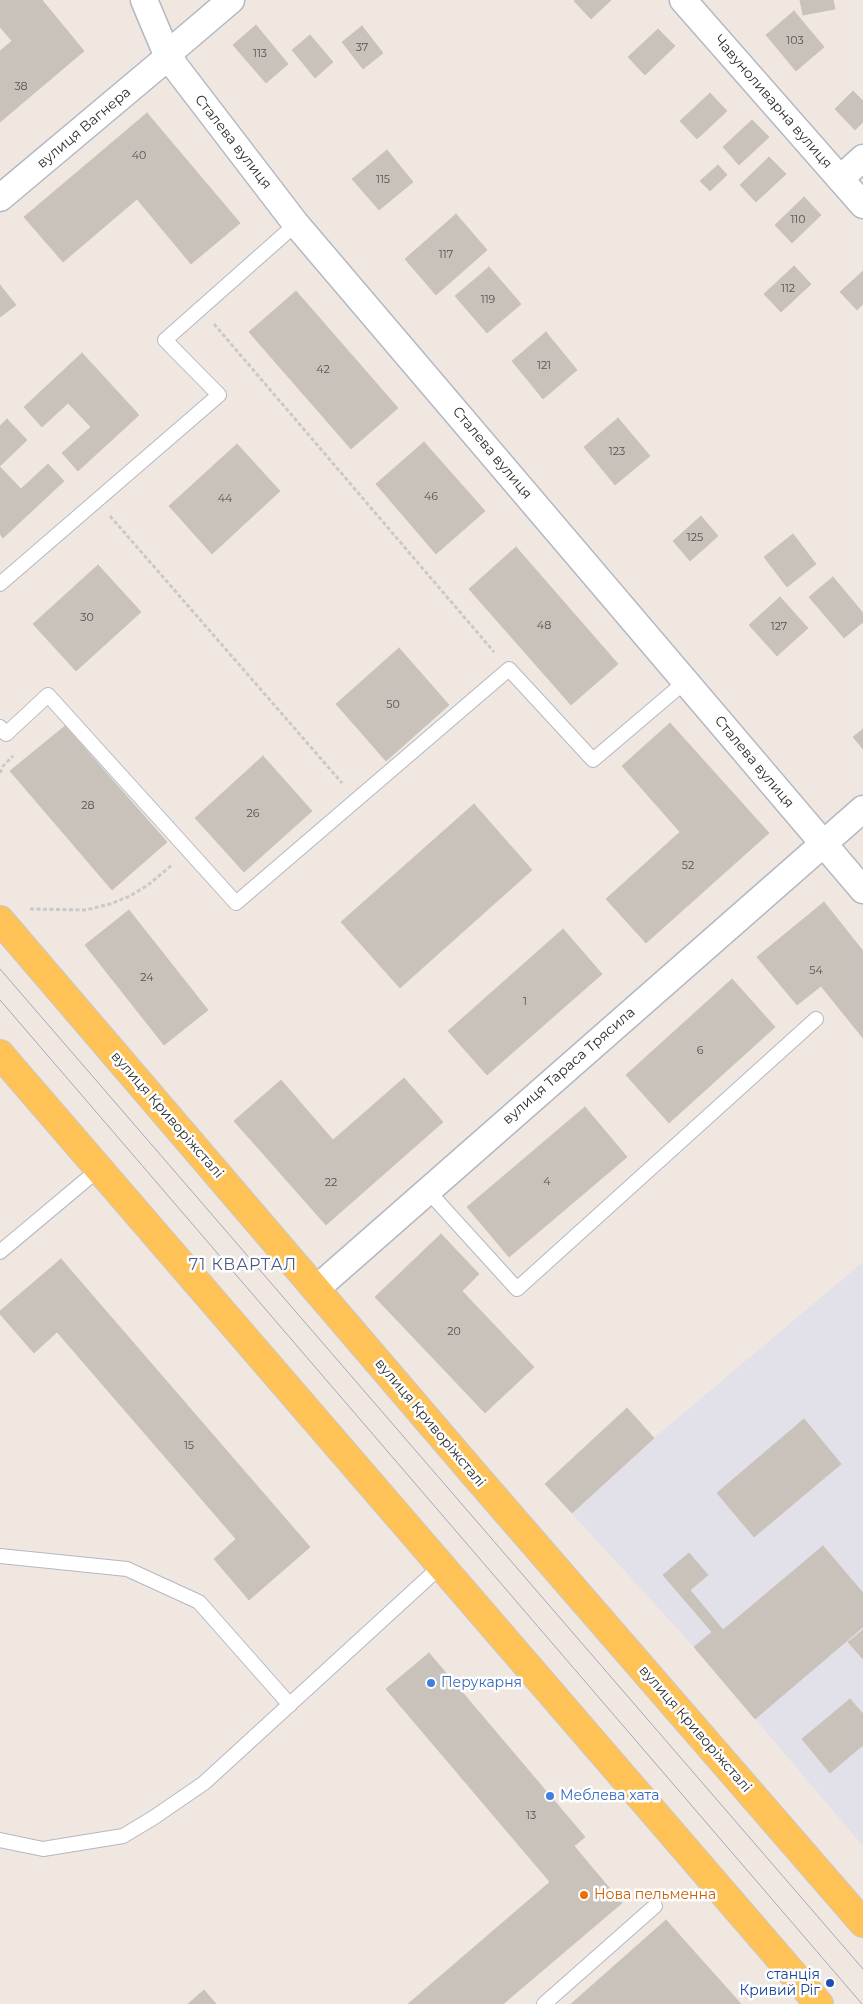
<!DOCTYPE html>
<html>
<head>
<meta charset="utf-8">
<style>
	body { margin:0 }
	canvas { display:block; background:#f0e7e0 }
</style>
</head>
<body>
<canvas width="863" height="2004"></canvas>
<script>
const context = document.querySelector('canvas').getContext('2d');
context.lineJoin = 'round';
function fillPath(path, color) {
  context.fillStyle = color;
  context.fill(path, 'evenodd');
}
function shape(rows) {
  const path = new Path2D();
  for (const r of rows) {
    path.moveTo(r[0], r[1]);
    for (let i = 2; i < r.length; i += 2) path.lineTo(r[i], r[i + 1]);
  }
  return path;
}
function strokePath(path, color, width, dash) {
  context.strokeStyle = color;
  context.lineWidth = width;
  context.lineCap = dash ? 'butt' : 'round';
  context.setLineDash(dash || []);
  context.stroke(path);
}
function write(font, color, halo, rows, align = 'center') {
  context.font = font + ' Montserrat,sans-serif';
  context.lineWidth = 5;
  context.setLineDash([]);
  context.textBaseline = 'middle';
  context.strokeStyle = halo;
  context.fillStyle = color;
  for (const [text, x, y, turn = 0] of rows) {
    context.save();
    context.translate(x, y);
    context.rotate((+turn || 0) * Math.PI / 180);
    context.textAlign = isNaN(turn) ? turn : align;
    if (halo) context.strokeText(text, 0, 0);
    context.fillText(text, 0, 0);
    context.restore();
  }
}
fillPath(shape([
	[863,1262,863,1846,694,1647,545,1484,627,1408,654,1438]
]), '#e2e0e8');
const building = shape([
	[0,0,42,0,84,51,0,122,0,51,12,41,0,27,0,0],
	[576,0,611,0,591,19,574,1,576,0],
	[800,0,833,0,835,9,803,15,800,0],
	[794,11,824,47,796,71,766,35,794,11],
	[256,25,288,64,266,83,233,45,256,25],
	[362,26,383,53,363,69,342,42,362,26],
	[658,29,675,46,645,75,628,57,658,29],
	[310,35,333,62,315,78,292,50,310,35],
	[853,91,863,101,863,122,855,130,835,109,853,91],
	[710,93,727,111,697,139,680,121,710,93],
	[147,113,240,223,191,264,137,199,63,262,24,217,147,113],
	[752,120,769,137,739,165,723,147,752,120],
	[387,150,413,182,379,210,352,179,387,150],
	[769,157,786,174,756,202,740,185,769,157],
	[718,165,727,175,710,191,700,181,718,165],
	[804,197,821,215,792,243,775,225,804,197],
	[456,214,487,250,436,295,405,259,456,214],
	[794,266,811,284,781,312,764,294,794,266],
	[489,267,521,304,487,333,455,296,489,267],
	[863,271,863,304,857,310,840,292,863,271],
	[0,285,16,305,0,317,0,285],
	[296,291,398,408,351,449,249,332,296,291],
	[546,332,577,370,543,399,512,361,546,332],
	[82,353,139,415,78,471,62,453,91,427,68,403,42,427,24,407,82,353],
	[618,418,650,456,615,485,584,447,618,418],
	[7,419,27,440,0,466,0,426,7,419],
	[424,442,485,511,436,554,376,484,424,442],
	[237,444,280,491,212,554,169,506,237,444],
	[48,464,64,481,3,538,0,534,0,467,21,489,48,464],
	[701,516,718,536,690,561,673,541,701,516],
	[793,534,816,564,787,587,764,557,793,534],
	[516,547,618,664,571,705,469,589,516,547],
	[98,565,141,612,76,671,33,624,98,565],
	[833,577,863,613,863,622,844,638,809,597,833,577],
	[780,597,808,628,777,656,749,625,780,597],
	[399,648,449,705,386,761,336,704,399,648],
	[670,723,769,833,646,943,606,899,680,832,622,766,670,723],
	[65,726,167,842,112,890,10,771,65,726],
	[863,729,863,749,853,737,863,729],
	[263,756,312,811,244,872,195,818,263,756],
	[474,804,532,870,400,988,341,922,474,804],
	[824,902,863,951,863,1038,821,986,797,1005,757,957,824,902],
	[129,910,208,1010,164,1045,85,945,129,910],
	[563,929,602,974,487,1075,448,1031,563,929],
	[732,979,775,1027,669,1123,626,1075,732,979],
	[404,1078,443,1122,326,1225,234,1121,281,1080,333,1140,404,1078],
	[585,1107,627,1157,509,1257,467,1207,585,1107],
	[441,1234,479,1274,462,1291,534,1367,485,1413,375,1297,441,1234],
	[61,1259,310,1547,249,1600,214,1559,236,1539,57,1332,34,1353,0,1314,0,1311,61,1259],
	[627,1408,654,1438,572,1513,545,1484,627,1408],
	[804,1419,841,1464,754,1537,717,1493,804,1419],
	[823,1546,863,1593,863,1627,755,1719,694,1647,712,1632,663,1575,689,1553,708,1575,690,1590,723,1630,823,1546],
	[863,1630,863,1659,848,1642,863,1630],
	[429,1653,585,1837,574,1846,622,1903,503,2004,408,2004,550,1882,386,1689,429,1653],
	[850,1699,863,1714,863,1745,830,1773,802,1739,850,1699],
	[666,1920,741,2004,571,2004,666,1920],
	[204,1990,216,2004,188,2004,204,1990]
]);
fillPath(building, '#c8c2bb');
strokePath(building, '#ccc3b8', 1);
const lane = shape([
	[0,584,219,395,165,340,296,224],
	[0,727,6,734,48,695,236,903,509,669,593,760,686,681],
	[428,1191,517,1289,816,1019],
	[0,1252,99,1169],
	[0,1556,127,1569,199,1602,290,1705],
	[0,1840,43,1849,123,1836,153,1818,204,1783,441,1566],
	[544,2004,655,1906]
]);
const street = shape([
	[144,0,168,57,296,224,863,890],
	[683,0,863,205],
	[840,179,863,158],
	[0,198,168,57,177,46,231,0],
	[316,1289,863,809]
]);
const primary = shape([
	[0,920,474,1474,863,1923],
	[0,1054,819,2004]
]);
strokePath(lane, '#b3b8c2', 16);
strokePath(street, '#b3b8c2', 29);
strokePath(primary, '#c9c9c9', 30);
strokePath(shape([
	[214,324,494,652],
	[110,516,342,783],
	[0,773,3,766,13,756],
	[30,909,86,910,110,904,130,896,148,885,173,864]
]), '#c9c9c9', 3, [4, 2.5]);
strokePath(lane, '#fff', 14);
strokePath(street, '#fff', 26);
strokePath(primary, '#fec257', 28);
strokePath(shape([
	[0,969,863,1969],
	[0,1000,862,2004]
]), '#a1a8ba', 1);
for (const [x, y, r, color] of [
	[431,1683,5,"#3f7fe0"],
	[550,1796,5,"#3f7fe0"],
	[584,1895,5,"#e8710a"],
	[830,1983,5,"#1a4fb4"]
]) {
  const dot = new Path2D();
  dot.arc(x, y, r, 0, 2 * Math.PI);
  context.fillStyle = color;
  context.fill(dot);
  strokePath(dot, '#fff', 2);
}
write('11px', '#545351', null, [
	["103",795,41],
	["37",362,48],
	["113",260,54],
	["38",21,87],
	["40",139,156],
	["115",383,180],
	["110",798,220],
	["117",446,255],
	["112",788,289],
	["119",488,300],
	["121",544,366],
	["42",323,370],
	["123",617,452],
	["46",431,497],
	["44",225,499],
	["125",695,538],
	["30",87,618],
	["48",544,626],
	["127",779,627],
	["50",393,705],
	["28",88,806],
	["26",253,814],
	["52",688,866],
	["54",816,971],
	["24",147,978],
	["1",525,1002],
	["6",700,1051],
	["4",547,1182],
	["22",331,1183],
	["20",454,1332],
	["15",189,1446],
	["13",531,1816]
]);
write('14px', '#2e2e2e', '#fff', [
	["Чавуноливарна вулиця",773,102,49],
	["вулиця Вагнера",84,128,-40],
	["Сталева вулиця",233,142,52],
	["Сталева вулиця",492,453,50],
	["Сталева вулиця",754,762,50],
	["вулиця Тараса Трясила",569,1066,-41],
	["вулиця Криворіжсталі",167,1115,49],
	["вулиця Криворіжсталі",430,1423,50],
	["вулиця Криворіжсталі",695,1729,49]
]);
write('14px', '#366cbe', '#fff', [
	["Перукарня",441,1683],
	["Меблева хата",560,1796]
], 'left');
write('14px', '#c56008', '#fff', [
	["Нова пельменна",594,1895]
], 'left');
write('14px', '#164399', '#fff', [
	["станція",820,1975],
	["Кривий Ріг",820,1991]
], 'right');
context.letterSpacing = '1px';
write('16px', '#495b84', '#fff', [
	["71 КВАРТАЛ",243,1265]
]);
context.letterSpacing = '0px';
</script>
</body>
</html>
